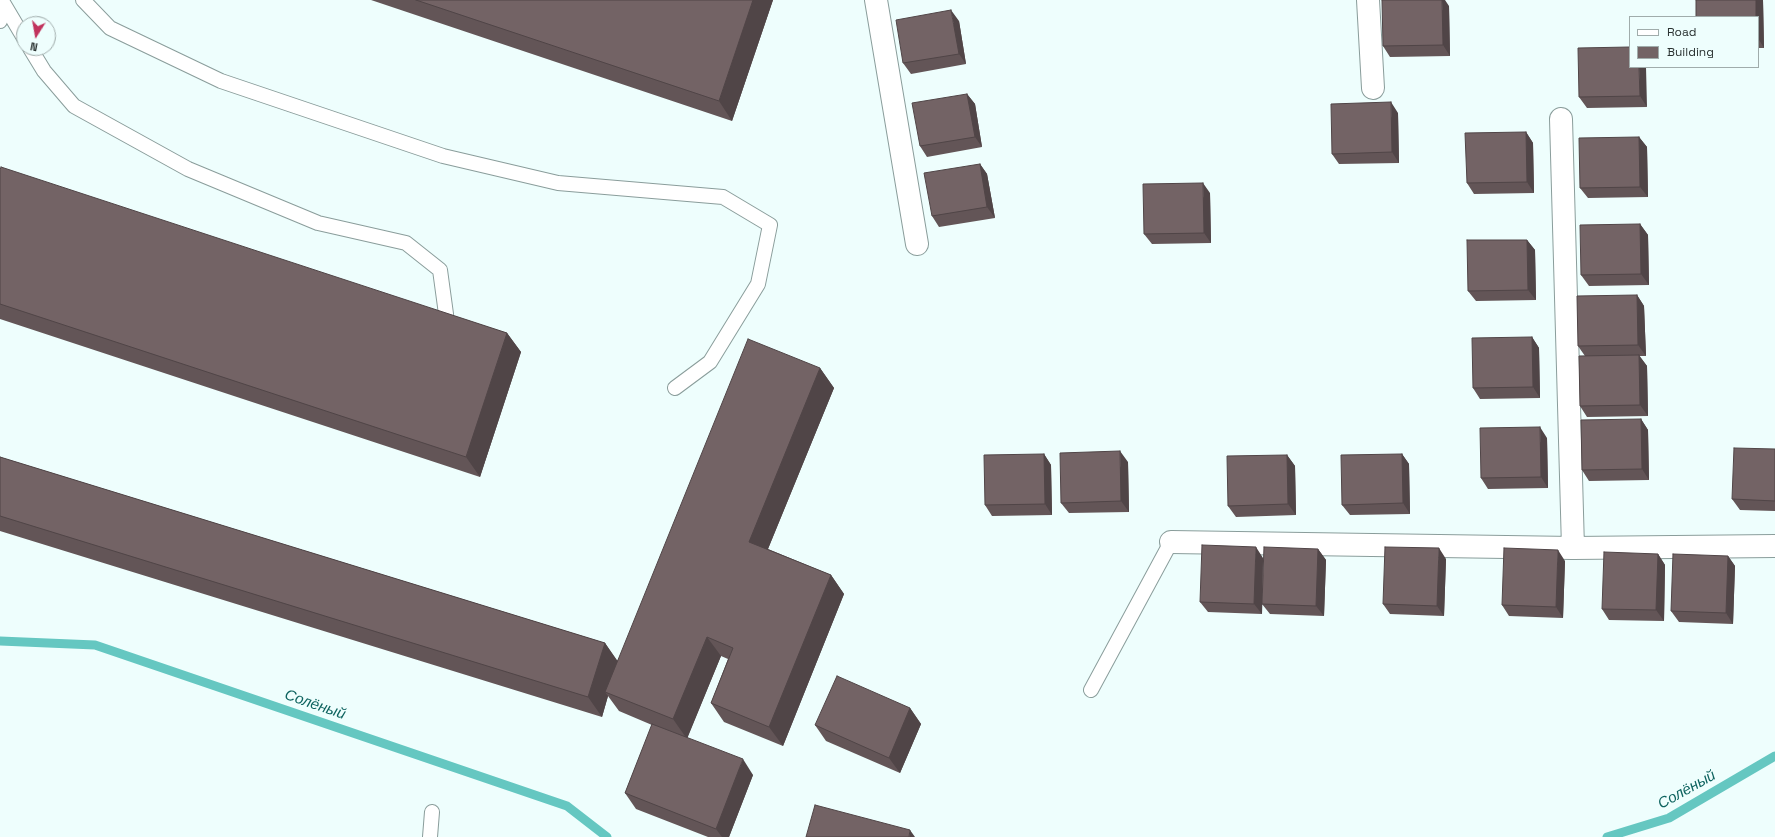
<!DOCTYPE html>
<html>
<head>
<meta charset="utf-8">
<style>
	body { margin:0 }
	#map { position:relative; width:1775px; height:837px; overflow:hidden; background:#eefefd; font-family:"Space Grotesk",sans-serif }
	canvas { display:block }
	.legend { position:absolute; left:1629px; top:16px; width:130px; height:52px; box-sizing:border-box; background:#eefefd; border:1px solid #a0acab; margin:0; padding:5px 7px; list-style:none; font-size:12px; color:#2a3231 }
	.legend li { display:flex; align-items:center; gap:8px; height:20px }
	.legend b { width:20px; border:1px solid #a0acab }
	.north { position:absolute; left:16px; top:16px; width:40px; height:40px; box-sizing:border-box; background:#eefefd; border:1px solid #a0acab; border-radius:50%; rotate:191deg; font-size:11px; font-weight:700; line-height:16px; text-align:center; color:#2a3231 }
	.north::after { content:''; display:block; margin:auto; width:14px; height:18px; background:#c1335d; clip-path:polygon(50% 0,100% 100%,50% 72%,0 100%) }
</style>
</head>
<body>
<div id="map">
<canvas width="1775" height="837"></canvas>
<ul class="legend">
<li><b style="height:5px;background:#fff"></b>Road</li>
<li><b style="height:11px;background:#736365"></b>Building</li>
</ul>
<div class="north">N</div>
</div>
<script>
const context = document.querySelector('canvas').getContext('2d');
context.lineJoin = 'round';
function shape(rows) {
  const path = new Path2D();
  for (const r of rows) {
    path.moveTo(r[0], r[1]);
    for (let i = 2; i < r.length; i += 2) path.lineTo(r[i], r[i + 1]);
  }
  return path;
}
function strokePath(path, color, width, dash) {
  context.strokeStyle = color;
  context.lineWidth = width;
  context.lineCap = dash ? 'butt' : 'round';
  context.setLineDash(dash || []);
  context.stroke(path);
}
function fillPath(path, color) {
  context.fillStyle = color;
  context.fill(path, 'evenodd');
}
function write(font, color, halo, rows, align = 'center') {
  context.font = font + ' "Space Grotesk",sans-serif';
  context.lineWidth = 4;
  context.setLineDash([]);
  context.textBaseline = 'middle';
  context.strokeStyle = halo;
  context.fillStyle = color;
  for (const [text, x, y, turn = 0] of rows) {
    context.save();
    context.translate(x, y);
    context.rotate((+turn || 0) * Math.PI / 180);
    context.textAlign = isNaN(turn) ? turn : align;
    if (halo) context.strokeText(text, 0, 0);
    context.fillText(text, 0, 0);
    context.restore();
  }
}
strokePath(shape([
	[0,641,95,645,567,806,607,837],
	[1607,837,1669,818,1775,756]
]), '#65c7c1', 9);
const service = shape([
	[83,0,110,28,221,81,443,156,558,183,723,197,770,225,758,284,710,362,675,388],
	[2,1,24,38],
	[0,21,2,0],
	[30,48,44,71,74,106,188,169,318,223,406,243,440,270,446,314],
	[1091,690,1171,542],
	[430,837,432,812]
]);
const minor = shape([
	[876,0,917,244],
	[1368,0,1373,88],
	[1561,119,1573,548],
	[1171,542,1573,548,1775,546]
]);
strokePath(service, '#8a9d9b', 16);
strokePath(minor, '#8a9d9b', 24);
strokePath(service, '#fff', 14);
strokePath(minor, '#fff', 22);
fillPath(shape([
	[371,0,773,0,732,121],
	[1696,0,1763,0,1764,48,1758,48,1758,17],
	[1449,6,1450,56,1390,57,1383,46],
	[959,21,966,64,911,74,903,63],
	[1630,47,1647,107,1587,108,1579,97],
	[967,94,975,104,982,147,927,157,920,146],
	[1398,113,1399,163,1339,164,1332,154],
	[1526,132,1533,143,1534,193,1474,194,1467,183],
	[1639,137,1647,147,1648,197,1588,198,1580,188],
	[980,164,987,174,995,218,939,227,932,216],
	[0,170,507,333,521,352,480,477,0,319],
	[1210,193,1211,243,1152,244,1144,234],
	[1640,224,1648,235,1649,285,1589,286,1581,275],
	[1527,240,1535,250,1536,300,1476,301,1468,291],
	[1637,295,1644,306,1646,356,1639,356,1647,366,1648,416,1587,417,1580,406,1585,356,1578,346],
	[1532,337,1539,348,1540,398,1480,399,1473,388],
	[820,368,834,388,768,549,831,575,844,594,783,746,724,722,711,703,728,659,721,656,687,738,753,775,729,837,708,837,636,809,625,793,652,725,619,711,608,696,602,717,0,531,0,457,605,643,617,661],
	[1641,419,1648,430,1649,480,1589,481,1582,470],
	[1547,438,1548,488,1488,489,1481,478],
	[1775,449,1775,511,1740,510,1732,499],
	[1044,454,1051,465,1052,515,992,516,985,505],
	[1402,454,1409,464,1410,514,1350,515,1342,505],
	[1287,455,1295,466,1296,515,1236,517,1228,506],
	[1128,462,1129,512,1069,513,1061,503],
	[1318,549,1326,560,1324,616,1270,614,1262,604],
	[1658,554,1665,565,1664,621,1609,620,1602,609],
	[1728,556,1735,566,1733,624,1679,622,1671,611],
	[1263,558,1262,614,1208,612,1200,602],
	[1446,559,1444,616,1390,614,1383,604],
	[1565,561,1563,618,1509,616,1502,605],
	[910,708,921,724,900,773,826,741,815,725]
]), '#635557');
fillPath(shape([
	[753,0,773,0,732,121,719,101],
	[1442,0,1445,0,1449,6,1450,56,1443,45],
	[1756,0,1763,0,1764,48,1758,38,1758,17,1756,17],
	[951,10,959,21,966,64,959,54],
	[1639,67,1646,67,1647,107,1640,96],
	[967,94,975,104,982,147,975,137],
	[1391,102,1398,113,1399,163,1392,152],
	[1526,132,1533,143,1534,193,1527,182],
	[1639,137,1647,147,1648,197,1640,187],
	[980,164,987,174,995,218,987,207],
	[1203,183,1210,193,1211,243,1204,233],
	[1640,224,1648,235,1649,285,1641,274],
	[1527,240,1535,250,1536,300,1528,290],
	[1637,295,1644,306,1646,356,1638,345],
	[507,333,521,352,480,477,466,457],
	[1532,337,1539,348,1540,398,1533,387],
	[1639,355,1647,366,1648,416,1640,405],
	[820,368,834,388,763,561,749,542],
	[1641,419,1648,430,1649,480,1642,469],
	[1540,427,1547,438,1548,488,1541,477],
	[1120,451,1128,462,1129,512,1121,501],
	[1044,454,1051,465,1052,515,1045,504],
	[1402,454,1409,464,1410,514,1403,503],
	[1287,455,1295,466,1296,515,1288,504],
	[1256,547,1263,558,1262,614,1254,604],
	[1439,548,1446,559,1444,616,1437,606],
	[1318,549,1326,560,1324,616,1316,606],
	[1558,550,1565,561,1563,618,1556,607],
	[1658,554,1665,565,1664,621,1656,610],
	[1728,556,1735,566,1733,624,1726,613],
	[831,575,844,594,783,746,769,727],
	[707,637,721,656,687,739,673,719],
	[605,643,619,663,605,692,608,696,602,717,588,697],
	[910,708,921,724,900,773,889,758],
	[743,759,753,775,729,837,722,837,716,829],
	[910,830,915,837,909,837]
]), '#504547');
const building = shape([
	[416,0,753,0,719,101,416,0],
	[1382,0,1442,0,1443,45,1383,46,1382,0],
	[1696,0,1756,0,1756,17,1696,17,1696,0],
	[951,10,959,54,903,63,896,20,951,10],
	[1630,47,1630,67,1639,67,1640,96,1579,97,1578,48,1630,47],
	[967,94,975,137,920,146,912,103,967,94],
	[1391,102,1392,152,1332,154,1331,104,1391,102],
	[1526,132,1527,182,1467,183,1465,133,1526,132],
	[1639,137,1640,187,1580,188,1579,138,1639,137],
	[980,164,987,207,932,216,924,173,980,164],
	[1,167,507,333,466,457,0,304,0,170,1,167],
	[1203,183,1204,233,1144,234,1143,184,1203,183],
	[1640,224,1641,274,1581,275,1580,225,1640,224],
	[1467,240,1527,240,1528,290,1468,291,1467,240],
	[1637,295,1638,345,1578,346,1577,296,1637,295],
	[1532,337,1533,387,1473,388,1472,338,1532,337],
	[748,339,820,368,749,542,831,575,769,727,711,703,733,648,707,637,673,719,605,692,748,339],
	[1639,355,1640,405,1580,406,1579,356,1639,355],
	[1641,419,1642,469,1582,470,1581,420,1641,419],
	[1540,427,1541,477,1481,478,1480,428,1540,427],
	[1734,448,1775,449,1775,501,1732,499,1734,448],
	[1120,451,1121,501,1061,503,1060,453,1120,451],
	[1044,454,1045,504,985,505,984,455,1044,454],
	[1402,454,1403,503,1342,505,1341,455,1402,454],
	[1287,455,1288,504,1228,506,1227,456,1287,455],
	[0,457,605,643,588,697,0,516,0,457],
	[1202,545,1256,547,1254,604,1200,602,1202,545],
	[1264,547,1318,549,1316,606,1262,604,1264,547],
	[1385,547,1439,548,1437,606,1383,604,1385,547],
	[1504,548,1558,550,1556,607,1502,605,1504,548],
	[1604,552,1658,554,1656,610,1602,609,1604,552],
	[1673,554,1728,556,1726,613,1671,611,1673,554],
	[837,676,910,708,889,758,815,725,837,676],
	[652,724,743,759,716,829,625,793,652,724],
	[815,805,910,830,909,837,806,837,815,805]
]);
fillPath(building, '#736365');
strokePath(building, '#504547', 1);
write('italic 15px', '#0e635f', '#eefefd', [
	["Солёный",315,705,19],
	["Солёный",1687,790,-29]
]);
</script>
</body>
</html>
